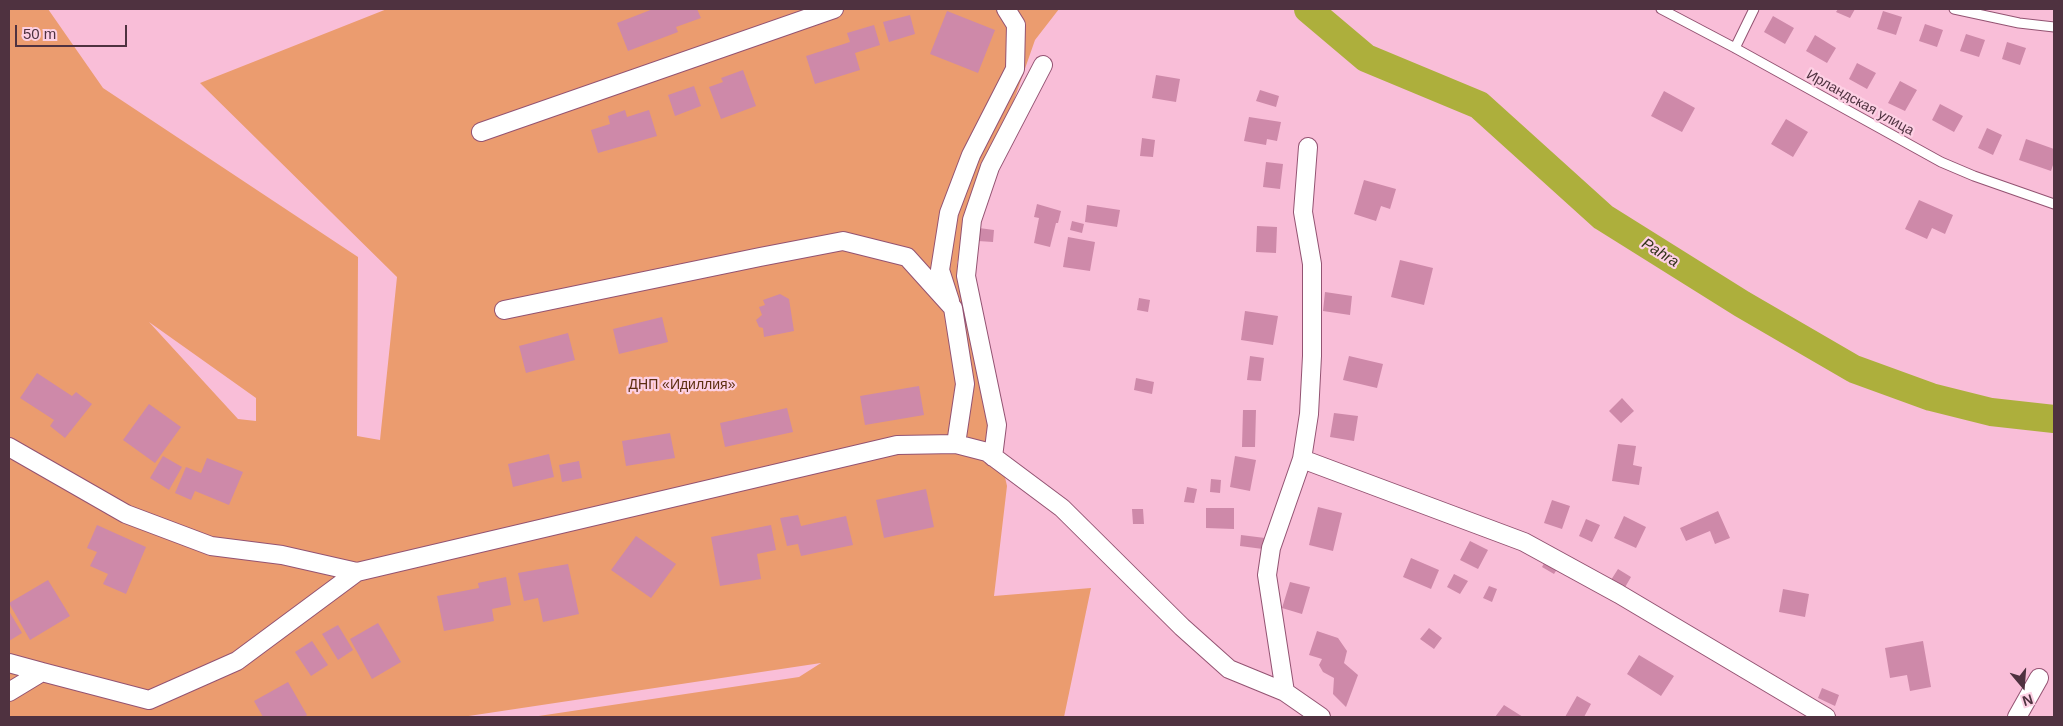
<!DOCTYPE html>
<html>
<head>
<meta charset="utf-8">
<style>
	body { margin:0 }
	#map { position:relative; width:2063px; height:726px; overflow:hidden; background:#f9bed8; font-family:Helvetica,sans-serif }
	canvas { display:block }
	.frame { position:absolute; inset:0; border:10px solid #4f3240; pointer-events:none }
	.north { position:absolute; left:1998px; top:661px; width:50px; height:50px; -webkit-text-stroke:4px #fdd0e4; paint-order:stroke; rotate:162deg; font-size:14px; font-weight:700; line-height:20px; text-align:center; color:#4f3240 }
	.north::after { content:''; display:block; margin:auto; width:18px; height:22px; background:#4f3240; clip-path:polygon(50% 0,100% 100%,50% 72%,0 100%) }
	.scale { position:absolute; left:15px; top:25px; width:112px; height:22px; box-sizing:border-box; border:2px solid #4f3240; border-top:0; padding-left:6px; font-size:15px; line-height:18px; white-space:nowrap; color:#4f3240; -webkit-text-stroke:4px #fdd0e4; paint-order:stroke }
</style>
</head>
<body>
<div id="map">
<canvas width="2063" height="726"></canvas>
<div class="frame"></div>
<div class="north">N</div>
<div class="scale">50 m</div>
</div>
<script>
const context = document.querySelector('canvas').getContext('2d');
context.lineJoin = 'round';
function fillPath(path, color) {
  context.fillStyle = color;
  context.fill(path, 'evenodd');
}
function shape(rows) {
  const path = new Path2D();
  for (const r of rows) {
    path.moveTo(r[0], r[1]);
    for (let i = 2; i < r.length; i += 2) path.lineTo(r[i], r[i + 1]);
  }
  return path;
}
function strokePath(path, color, width, dash) {
  context.strokeStyle = color;
  context.lineWidth = width;
  context.lineCap = dash ? 'butt' : 'round';
  context.setLineDash(dash || []);
  context.stroke(path);
}
function write(font, color, halo, rows, align = 'center') {
  context.font = font + ' Helvetica,sans-serif';
  context.lineWidth = 4.5;
  context.setLineDash([]);
  context.textBaseline = 'middle';
  context.strokeStyle = halo;
  context.fillStyle = color;
  for (const [text, x, y, turn = 0] of rows) {
    context.save();
    context.translate(x, y);
    context.rotate((+turn || 0) * Math.PI / 180);
    context.textAlign = isNaN(turn) ? turn : align;
    if (halo) context.strokeText(text, 0, 0);
    context.fillText(text, 0, 0);
    context.restore();
  }
}
fillPath(shape([
	[9,9,48,9,103,88,358,257,357,436,380,440,397,277,200,83,387,9,1059,9,1035,40,957,263,1007,486,994,596,1091,588,1064,717,532,717,799,677,821,663,462,717,9,717],
	[149,322,256,398,256,421,238,419]
]), '#eb9c6f');
strokePath(shape([
	[1308,9,1366,58,1479,105,1603,217,1742,304,1854,369,1931,397,1991,412,2054,419]
]), '#adaf3c', 28);
fillPath(shape([
	[653,9,697,9,701,18,676,27,678,32,628,51,617,23],
	[1838,9,1855,9,1850,18,1836,12],
	[947,11,995,30,978,73,930,54],
	[1883,11,1902,17,1896,35,1877,29],
	[910,15,915,34,889,42,883,22],
	[1773,16,1794,28,1785,44,1764,32],
	[1925,24,1943,30,1937,47,1919,41],
	[874,25,880,45,855,53,860,70,815,84,806,56,850,42,847,33],
	[1966,34,1985,40,1979,57,1960,51],
	[1815,35,1836,48,1827,63,1806,51],
	[2007,42,2026,48,2020,65,2002,59],
	[1857,63,1876,73,1867,89,1849,79],
	[743,70,756,106,721,119,709,87,723,82,721,78],
	[1156,75,1180,79,1176,102,1152,98],
	[1900,81,1917,90,1905,111,1888,103],
	[694,86,701,106,675,116,668,95],
	[1260,90,1279,96,1276,107,1256,101],
	[1664,91,1695,108,1682,132,1651,116],
	[1940,104,1963,116,1954,132,1932,120],
	[625,110,627,117,649,110,657,136,598,153,591,130,610,124,608,116],
	[1249,117,1281,122,1277,141,1267,139,1266,145,1244,141],
	[1786,119,1808,132,1793,157,1771,144],
	[1987,128,2002,135,1993,155,1978,148],
	[1142,138,1155,140,1153,157,1140,156],
	[2026,139,2054,149,2054,162,2051,171,2019,160],
	[1266,162,1283,164,1280,189,1263,187],
	[1364,180,1396,189,1390,209,1381,206,1376,221,1354,214],
	[1919,200,1953,215,1945,234,1932,228,1927,239,1905,229],
	[1037,204,1061,211,1058,223,1056,223,1050,247,1034,243,1039,218,1034,217],
	[1087,205,1120,210,1117,227,1085,222],
	[1072,221,1084,224,1082,233,1070,230],
	[1257,226,1277,227,1276,253,1256,252],
	[979,228,994,230,993,242,978,241],
	[1068,237,1095,242,1090,271,1063,267],
	[1400,260,1433,268,1424,305,1391,297],
	[1325,292,1352,296,1350,315,1323,311],
	[780,294,789,299,794,331,764,337,763,328,759,327,756,320,762,315,759,307,765,305,763,300],
	[1139,298,1150,300,1148,312,1137,310],
	[1245,311,1278,316,1273,345,1241,340],
	[662,317,668,342,619,354,613,329],
	[568,333,575,360,526,373,519,346],
	[1250,356,1264,358,1261,381,1247,380],
	[1349,356,1383,364,1377,388,1343,380],
	[37,373,72,396,76,392,92,404,65,438,50,426,54,420,20,398],
	[1136,378,1154,382,1152,394,1134,390],
	[919,386,924,415,865,425,860,396],
	[1622,398,1634,411,1621,423,1609,411],
	[149,404,181,427,155,463,123,440],
	[787,408,793,432,725,447,720,423],
	[1243,410,1256,410,1255,447,1242,447],
	[1334,413,1358,416,1354,441,1330,437],
	[670,433,675,458,626,466,622,441],
	[1618,444,1636,446,1633,465,1642,467,1639,485,1612,481],
	[549,454,554,477,513,487,508,464],
	[163,456,182,467,169,490,150,478],
	[1235,456,1256,460,1250,491,1230,487],
	[207,458,243,472,229,505,195,491,191,500,175,493,186,467,201,473],
	[579,461,582,478,562,482,559,465],
	[1211,479,1221,480,1220,493,1210,492],
	[1187,487,1197,489,1194,503,1184,502],
	[926,489,934,527,884,538,876,500],
	[1552,500,1570,506,1562,529,1544,523],
	[1318,507,1342,513,1333,551,1309,545],
	[1206,508,1234,508,1234,529,1206,528],
	[1132,509,1143,509,1144,524,1133,524],
	[1718,511,1730,538,1715,544,1710,531,1686,541,1680,528],
	[798,515,801,526,846,516,853,545,801,556,798,544,787,546,780,518],
	[1624,516,1646,527,1636,548,1614,538],
	[1586,519,1600,525,1592,542,1579,536],
	[97,525,146,547,126,594,103,584,108,574,90,566,97,552,87,548],
	[771,525,776,550,757,554,761,579,720,586,711,537],
	[1241,535,1265,538,1263,549,1240,546],
	[636,536,676,564,651,598,611,570],
	[1470,541,1488,550,1478,569,1460,560],
	[1411,558,1439,570,1431,589,1403,577],
	[1547,558,1559,566,1554,574,1542,567],
	[568,564,579,614,543,622,538,598,524,601,518,573],
	[1618,569,1631,577,1624,589,1611,580],
	[1454,574,1468,581,1460,594,1447,587],
	[506,577,511,605,492,609,494,621,444,631,437,596,479,588,478,583],
	[48,580,70,616,30,640,9,603],
	[1290,582,1310,587,1302,614,1282,608],
	[1489,586,1497,589,1492,602,1483,598],
	[1783,589,1809,594,1805,617,1779,612],
	[9,611,22,633,9,641],
	[378,623,401,662,372,679,350,639],
	[338,625,353,650,338,660,322,634],
	[1429,628,1442,638,1434,649,1420,639],
	[1317,631,1338,638,1347,651,1344,663,1358,675,1346,707,1333,694,1334,678,1323,672,1319,665,1322,659,1309,655],
	[312,641,328,665,311,676,295,652],
	[1923,641,1931,687,1910,691,1907,675,1890,678,1885,648],
	[1639,655,1674,676,1661,696,1627,674],
	[288,682,307,715,304,717,263,717,254,701],
	[1822,688,1839,695,1835,706,1818,698],
	[1577,696,1591,704,1584,717,1565,717],
	[1504,705,1523,717,1495,717]
]), '#ce89a9');
const service = shape([
	[1661,9,1735,48,1941,162,1974,176,2054,204],
	[1954,9,2019,23,2054,27],
	[1735,48,1754,9]
]);
const minor = shape([
	[481,132,834,9],
	[950,301,940,270,949,213,971,155,1015,69,1016,25,1006,9],
	[504,310,760,257,843,241,907,257,953,308,965,384,956,444],
	[9,447,126,514,211,546,282,555,357,572],
	[993,457,997,425,966,276,972,220,990,167,1043,65],
	[1302,459,1524,542,1619,594,1826,717],
	[9,663,42,672],
	[9,692,42,672,149,700,237,661,357,572,897,445,956,444,987,452,1062,508,1182,627,1229,669,1285,692,1321,717],
	[1285,692,1267,575,1271,548,1302,459,1309,414,1312,356,1312,264,1303,212,1308,147],
	[2017,717,2039,678]
]);
strokePath(service, '#935372', 11);
strokePath(minor, '#935372', 20);
strokePath(service, '#fff', 9);
strokePath(minor, '#fff', 18);
write('14px', '#4f3240', '#fdd0e4', [
	["Ирландская улица",1860,103,29]
]);
write('14px', '#5c2e0f', '#fdd0e4', [
	["ДНП «Идиллия»",682,385]
]);
write('italic 15px', '#32331a', '#fdd0e4', [
	["Pahra",1660,253,32]
]);
</script>
</body>
</html>
